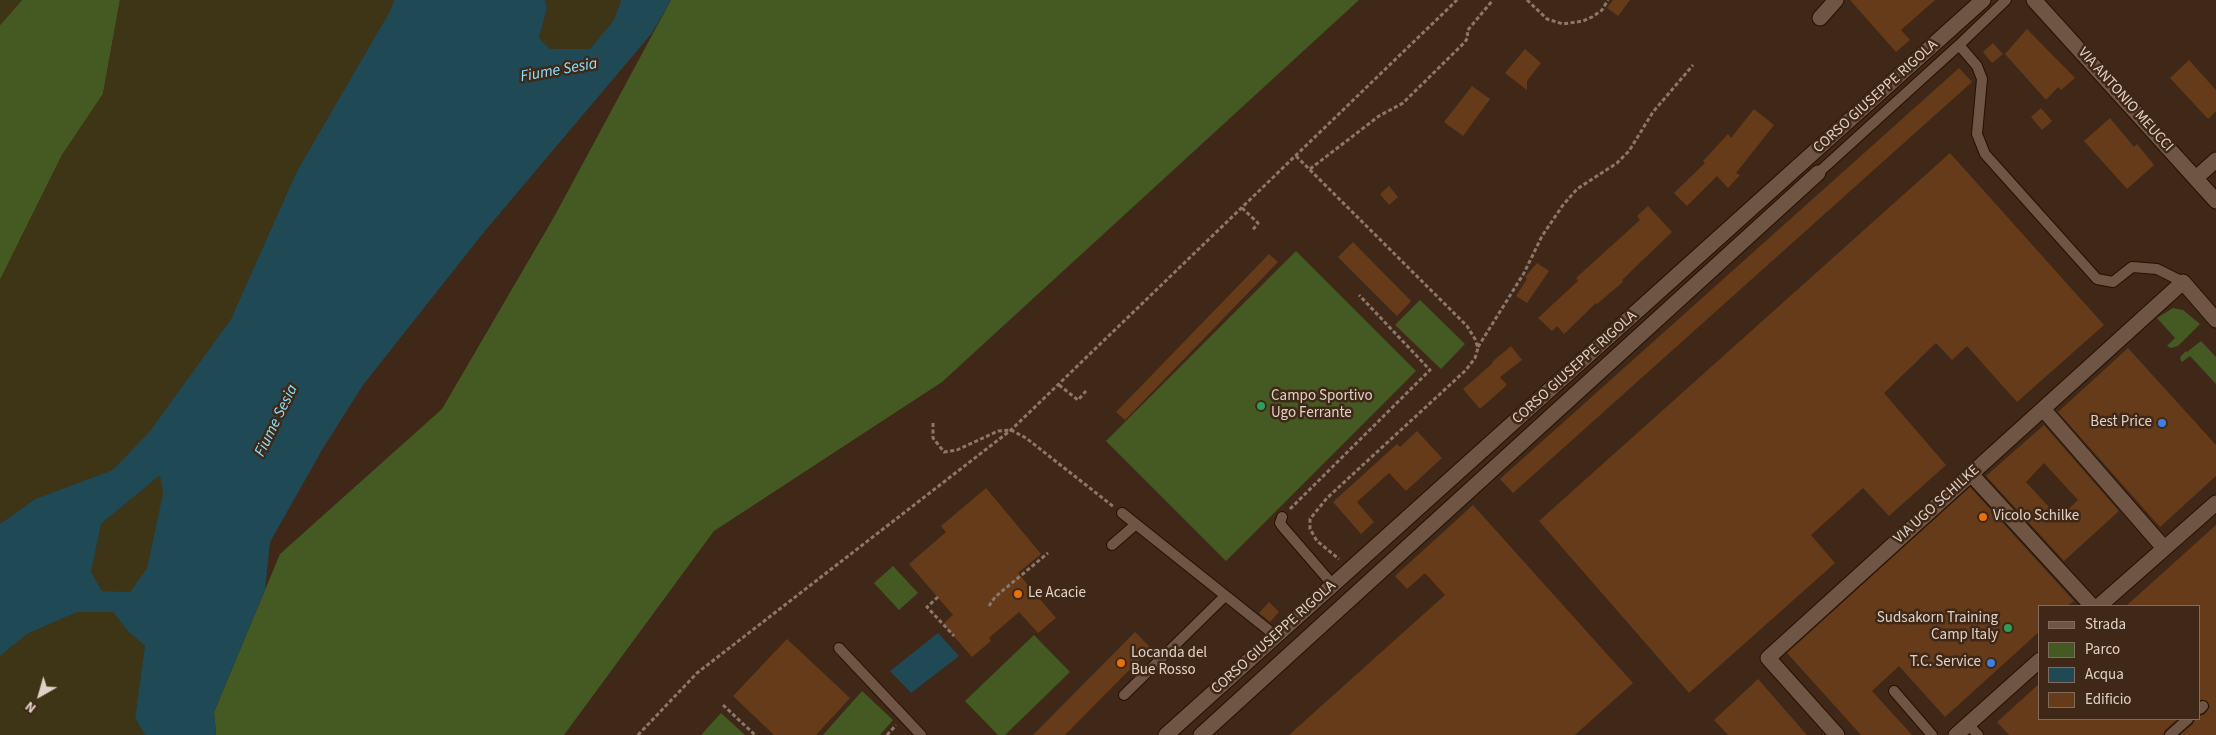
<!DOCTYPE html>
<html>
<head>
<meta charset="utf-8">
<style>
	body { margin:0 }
	#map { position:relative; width:2216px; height:735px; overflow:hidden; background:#3f2817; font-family:"Source Sans 3",sans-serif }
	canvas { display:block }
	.legend { position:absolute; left:2038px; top:605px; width:162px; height:115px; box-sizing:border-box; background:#3f2817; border:1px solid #7f6c5d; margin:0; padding:6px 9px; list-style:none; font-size:15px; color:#e0d1c6 }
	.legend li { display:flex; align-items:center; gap:10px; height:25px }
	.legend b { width:25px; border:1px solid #7f6c5d }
	.north { position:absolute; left:15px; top:670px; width:50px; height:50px; -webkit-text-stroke:4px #3f2817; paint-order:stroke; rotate:218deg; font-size:14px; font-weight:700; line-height:20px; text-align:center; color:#e0d1c6 }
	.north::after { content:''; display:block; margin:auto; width:18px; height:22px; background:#e0d1c6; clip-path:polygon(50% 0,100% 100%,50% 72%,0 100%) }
</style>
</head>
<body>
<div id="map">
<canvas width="2216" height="735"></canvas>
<ul class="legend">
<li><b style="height:6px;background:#6f5543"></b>Strada</li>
<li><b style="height:14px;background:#445a22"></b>Parco</li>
<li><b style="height:14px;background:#204956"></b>Acqua</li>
<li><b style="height:14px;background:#663b19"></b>Edificio</li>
</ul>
<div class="north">N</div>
</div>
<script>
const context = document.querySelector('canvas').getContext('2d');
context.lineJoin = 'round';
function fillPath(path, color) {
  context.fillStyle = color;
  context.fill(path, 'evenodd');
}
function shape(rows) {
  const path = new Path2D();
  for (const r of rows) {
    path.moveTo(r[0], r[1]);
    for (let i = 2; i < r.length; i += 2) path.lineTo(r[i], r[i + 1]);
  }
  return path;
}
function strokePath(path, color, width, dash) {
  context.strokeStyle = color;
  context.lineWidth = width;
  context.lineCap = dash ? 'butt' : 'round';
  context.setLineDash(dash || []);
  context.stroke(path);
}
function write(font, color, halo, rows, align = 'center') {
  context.font = font + ' "Source Sans 3",sans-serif';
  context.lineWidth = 5;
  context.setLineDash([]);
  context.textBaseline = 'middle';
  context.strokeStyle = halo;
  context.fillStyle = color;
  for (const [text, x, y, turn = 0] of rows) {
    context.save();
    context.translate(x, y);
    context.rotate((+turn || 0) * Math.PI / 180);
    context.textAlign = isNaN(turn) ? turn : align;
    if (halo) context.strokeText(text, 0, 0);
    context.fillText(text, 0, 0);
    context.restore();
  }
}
fillPath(shape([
	[22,0,120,0,103,94,62,155,0,280,0,25],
	[671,0,1359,0,942,382,714,531,564,735,216,735,214,712,280,554,442,409,554,217],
	[1296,251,1416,371,1226,561,1106,441],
	[1420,300,1465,344,1441,369,1395,325],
	[2173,308,2183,310,2200,324,2178,346,2171,348,2167,346,2175,338,2157,318],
	[2201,341,2216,357,2216,384,2190,356,2182,362,2180,359,2181,356,2186,351,2187,352],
	[893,566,918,593,899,610,874,583],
	[1034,635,1070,672,1005,735,998,735,965,701],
	[862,691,893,720,880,735,823,735],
	[721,713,745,735,701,735]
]), '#445a22');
fillPath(shape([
	[0,0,22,0,0,25],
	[120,0,394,0,390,11,297,171,231,319,150,431,114,470,35,499,0,524,0,280,62,155,103,94],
	[545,0,621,0,614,20,590,49,550,49,539,38,547,8],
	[161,474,163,493,147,568,130,592,102,591,91,572,101,524],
	[77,612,113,612,127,630,145,646,135,718,145,735,0,735,0,656,27,634]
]), '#3d3515');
fillPath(shape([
	[394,0,545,0,547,8,539,38,550,49,590,49,614,20,621,0,671,0,652,33,484,232,363,385,322,450,270,542,265,590,214,712,216,735,145,735,135,718,145,646,127,630,113,612,77,612,27,634,0,656,0,524,35,499,113,470,150,431,231,319,297,171,390,11],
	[160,475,163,493,147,568,130,592,102,591,91,572,101,524],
	[938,633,959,656,911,693,890,671]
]), '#204956');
fillPath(shape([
	[1613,0,1630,0,1618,16,1607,8],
	[1850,0,1935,0,1901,30,1910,40,1896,52],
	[2027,29,2075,78,2061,90,2058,87,2046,100,2005,54],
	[1993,43,2003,54,1992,63,1983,52],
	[1525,49,1541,63,1527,81,1527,90,1505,73],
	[2189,60,2216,90,2216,111,2208,119,2170,78],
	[1959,68,1972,82,1513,493,1500,479],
	[1472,86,1490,99,1463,136,1444,122],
	[2041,108,2052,121,2042,130,2031,117],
	[1754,109,1774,125,1736,173,1740,175,1728,188,1717,176,1687,206,1674,193,1705,163,1703,161,1728,134,1731,138],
	[2110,118,2134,147,2137,144,2154,165,2127,189,2084,141],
	[1950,153,2104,325,2017,402,1967,346,1952,360,1936,343,1884,393,1946,465,1889,516,1863,488,1811,535,1835,563,1689,693,1539,521],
	[1389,186,1398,197,1389,205,1380,194],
	[1648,206,1672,232,1622,280,1623,282,1597,304,1596,303,1564,334,1557,326,1552,331,1538,318,1578,281,1576,278,1640,220,1637,216],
	[1353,242,1411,301,1397,316,1338,257],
	[1269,254,1278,262,1125,420,1116,412],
	[1537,263,1549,271,1527,303,1516,296,1527,279,1525,277],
	[1511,346,1522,360,1500,377,1507,385,1480,409,1463,389,1493,363,1492,362],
	[2128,348,2216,445,2216,476,2160,527,2058,412],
	[2044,425,2119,511,2064,561,1986,476],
	[2044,463,2078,500,2059,518,2026,482],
	[1417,431,1442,458,1406,491,1389,473,1357,502,1374,522,1361,534,1333,502,1397,444,1400,447],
	[1970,487,2074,601,2067,606,2040,606,2040,631,1945,717,1899,666,1872,691,1912,735,1861,735,1787,653],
	[986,488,1041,554,1018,573,1056,618,1038,633,1019,612,989,638,991,641,972,657,943,624,953,615,909,564,946,532,941,526],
	[1473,505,1633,683,1575,735,1289,735,1445,595,1425,573,1407,589,1395,576],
	[2216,525,2216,735,2180,735,2193,724,2195,719,2200,719,2200,716,2205,714,2210,707,2207,701,2200,700,2200,606,2126,606],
	[1269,602,1279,612,1270,622,1259,613],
	[1135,632,1151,648,1065,735,1033,735],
	[787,639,850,698,816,735,774,735,733,696],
	[1758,679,1807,735,1728,735,1714,720],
	[2040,683,2040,719,2178,719,2165,730,2163,735,2009,735,1997,722]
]), '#663b19');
const lane = shape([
	[1959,45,1977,66,1982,79,1977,134,1985,154,2097,279,2113,282,2132,267,2157,269,2183,282],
	[1818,173,1959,45,2006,0],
	[1122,513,1276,636],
	[1282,517,1280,523,1282,526,1333,585],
	[1112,545,1135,525],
	[839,648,921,735],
	[1894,691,1932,735],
	[1124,695,1225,596],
	[2200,709,2203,706],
	[1968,724,1978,735],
	[2170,735,2188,719]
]);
const street = shape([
	[2034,0,2216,201],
	[1820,18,1836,0],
	[2196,178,2216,160],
	[2043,409,2164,548],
	[1971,474,2092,606],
	[2099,606,2216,503],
	[1166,735,1983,0],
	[1201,735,1818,173],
	[1837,735,1768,658,2183,282,2216,320],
	[1956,735,2040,660]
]);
strokePath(lane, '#251002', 12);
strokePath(street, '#251002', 17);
strokePath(shape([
	[1527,0,1547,19,1563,24,1583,21,1592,17,1602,10,1608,0],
	[1296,156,1467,326,1475,339,1478,348,1475,358,1466,370,1327,498,1310,519,1310,529,1317,541,1339,559],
	[1310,169,1379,116,1403,103,1465,42,1468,37,1467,31,1493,0],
	[1242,208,1258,223,1252,231],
	[1478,347,1524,273,1542,236,1563,205,1577,189,1617,163,1629,151,1653,112,1693,65],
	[1059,385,1078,400,1086,391],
	[933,423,933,438,944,452,957,450,998,431,1011,430,1026,438,1114,507],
	[1290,509,1430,370,1359,295],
	[938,597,927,607,954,636],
	[989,606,995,597,1048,553],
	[723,705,755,735],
	[638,735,697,673,1011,430,1457,0],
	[887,735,896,725]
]), '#8c786a', 3, [4, 2.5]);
strokePath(lane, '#6f5543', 10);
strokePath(street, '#6f5543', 15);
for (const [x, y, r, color] of [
	[1261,406,5,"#2e9e5b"],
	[2162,423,5,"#3f7fe0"],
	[1983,517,5,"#e8710a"],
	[1018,594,5,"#e8710a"],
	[2008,628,5,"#2e9e5b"],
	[1121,663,5,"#e8710a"],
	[1991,663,5,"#3f7fe0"]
]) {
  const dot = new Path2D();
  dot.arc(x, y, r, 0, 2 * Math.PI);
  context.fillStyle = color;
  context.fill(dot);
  strokePath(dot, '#3f2817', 2);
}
write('15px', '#e0d1c6', '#3f2817', [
	["CORSO GIUSEPPE RIGOLA",1876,97,-42],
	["VIA ANTONIO MEUCCI",2125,100,48],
	["CORSO GIUSEPPE RIGOLA",1575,368,-42],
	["VIA UGO SCHILKE",1937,505,-42],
	["CORSO GIUSEPPE RIGOLA",1274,638,-42]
]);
write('15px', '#e0d1c6', '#3f2817', [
	["Campo Sportivo",1271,397],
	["Ugo Ferrante",1271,414],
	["Best Price",2152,423,"right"],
	["Vicolo Schilke",1993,517],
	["Le Acacie",1028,594],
	["Sudsakorn Training",1998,619,"right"],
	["Camp Italy",1998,636,"right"],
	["Locanda del",1131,654],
	["Bue Rosso",1131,671],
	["T.C. Service",1981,663,"right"]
], 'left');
write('italic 16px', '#88e1ff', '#3f2817', [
	["Fiume Sesia",559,71,-10],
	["Fiume Sesia",277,421,-64]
]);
</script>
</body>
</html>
